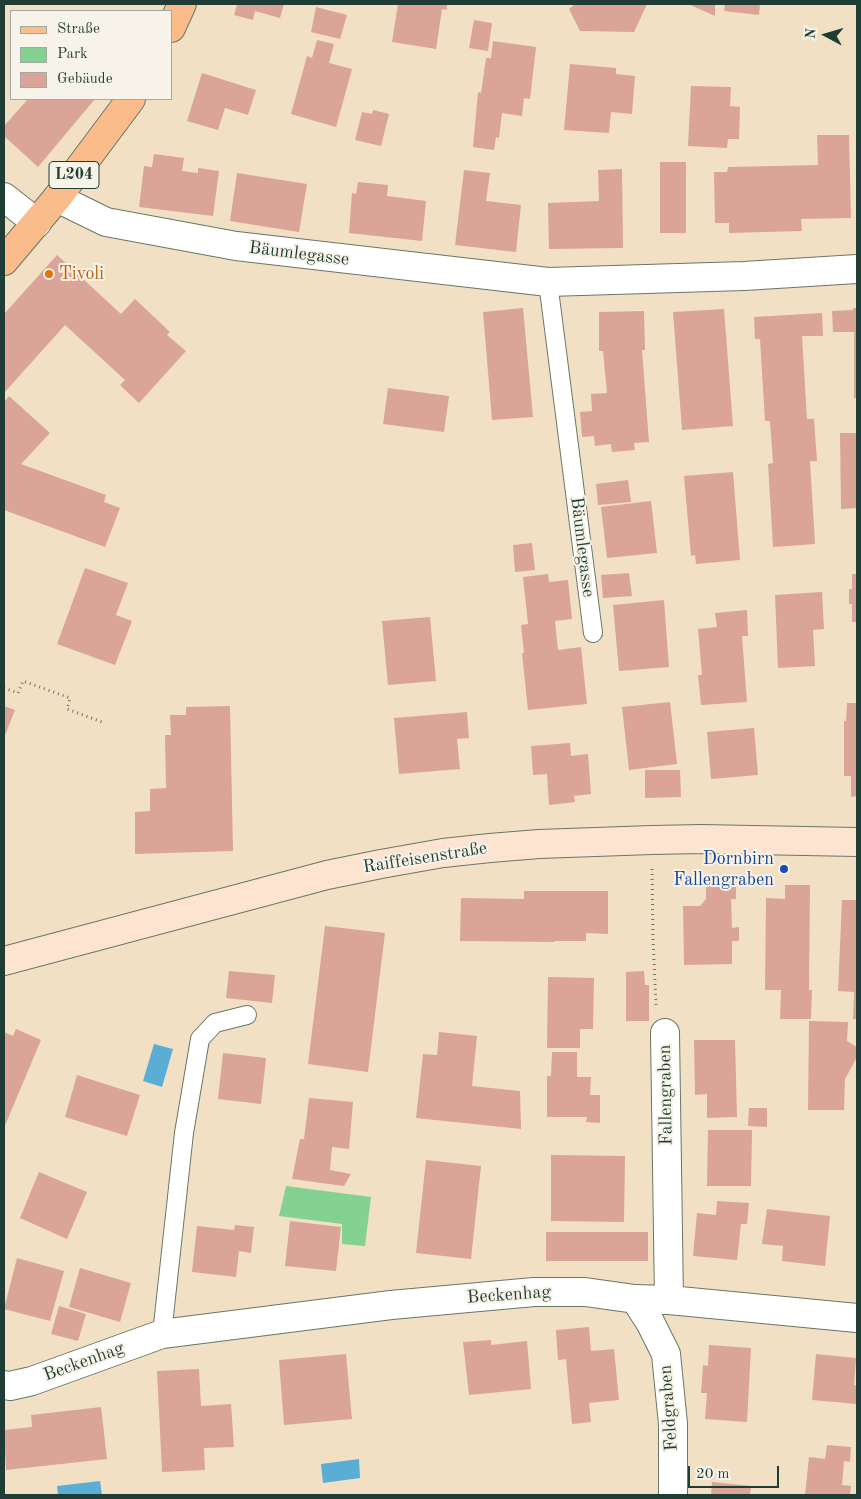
<!DOCTYPE html>
<html>
<head>
<meta charset="utf-8">
<style>
	body { margin:0 }
	#map { position:relative; width:861px; height:1499px; overflow:hidden; background:#f2e0c5; font-family:"Old Standard TT",serif }
	canvas { display:block }
	.frame { position:absolute; inset:0; border:5px solid #1f3d34; pointer-events:none }
	.legend { position:absolute; left:10px; top:10px; width:162px; height:90px; box-sizing:border-box; background:#f7f3e8; border:1px solid #a1aaa0; margin:0; padding:6px 9px; list-style:none; font-size:15px; color:#1f3d34 }
	.legend li { display:flex; align-items:center; gap:10px; height:25px }
	.legend b { width:25px; border:1px solid #a1aaa0 }
	.north { position:absolute; left:801px; top:10px; width:50px; height:50px; -webkit-text-stroke:4px #f7f3e8; paint-order:stroke; rotate:276deg; font-size:14px; font-weight:700; line-height:20px; text-align:center; color:#1f3d34 }
	.north::after { content:''; display:block; margin:auto; width:18px; height:22px; background:#1f3d34; clip-path:polygon(50% 0,100% 100%,50% 72%,0 100%) }
	.scale { position:absolute; left:688px; top:1466px; width:91px; height:22px; box-sizing:border-box; border:2px solid #1f3d34; border-top:0; padding-left:6px; font-size:15px; line-height:18px; white-space:nowrap; color:#1f3d34; -webkit-text-stroke:4px #f7f3e8; paint-order:stroke }
</style>
</head>
<body>
<div id="map">
<canvas width="861" height="1499"></canvas>
<div class="frame"></div>
<ul class="legend">
<li><b style="height:6px;background:#fabc8b"></b>Straße</li>
<li><b style="height:14px;background:#83d291"></b>Park</li>
<li><b style="height:14px;background:#daa498"></b>Gebäude</li>
</ul>
<div class="north">N</div>
<div class="scale">20 m</div>
</div>
<script>
const context = document.querySelector('canvas').getContext('2d');
context.lineJoin = 'round';
function fillPath(path, color) {
  context.fillStyle = color;
  context.fill(path, 'evenodd');
}
function shape(rows) {
  const path = new Path2D();
  for (const r of rows) {
    path.moveTo(r[0], r[1]);
    for (let i = 2; i < r.length; i += 2) path.lineTo(r[i], r[i + 1]);
  }
  return path;
}
function strokePath(path, color, width, dash) {
  context.strokeStyle = color;
  context.lineWidth = width;
  context.lineCap = dash ? 'butt' : 'round';
  context.setLineDash(dash || []);
  context.stroke(path);
}
function write(font, color, halo, rows, align = 'center') {
  context.font = font + ' "Old Standard TT",serif';
  context.lineWidth = 4;
  context.setLineDash([]);
  context.textBaseline = 'middle';
  context.strokeStyle = halo;
  context.fillStyle = color;
  for (const [text, x, y, turn = 0] of rows) {
    context.save();
    context.translate(x, y);
    context.rotate((+turn || 0) * Math.PI / 180);
    context.textAlign = isNaN(turn) ? turn : align;
    if (halo) context.strokeText(text, 0, 0);
    context.fillText(text, 0, 0);
    context.restore();
  }
}
fillPath(shape([
	[286,1186,371,1197,365,1246,342,1244,342,1224,279,1216]
]), '#83d291');
fillPath(shape([
	[154,1044,173,1049,162,1087,143,1081],
	[359,1459,360,1478,323,1483,321,1464],
	[100,1481,102,1495,58,1495,57,1486]
]), '#5aadd5');
fillPath(shape([
	[232,4,284,4,280,18,255,11,253,20,234,15,237,5],
	[398,4,447,4,447,10,442,9,436,49,392,42],
	[575,4,647,4,634,32,580,31,569,9],
	[688,4,715,4,715,16],
	[725,4,760,4,759,15,724,11],
	[316,7,347,15,340,39,311,32],
	[474,20,492,23,488,51,469,48],
	[317,40,334,44,329,63,352,69,336,127,291,114,307,56,312,58],
	[493,41,536,47,530,99,524,98,522,116,502,113,499,138,496,137,494,150,473,147,478,92,481,93,486,58,491,58],
	[570,64,616,68,616,74,635,76,632,114,611,112,609,133,564,130],
	[202,73,256,90,248,115,225,108,218,130,187,121],
	[691,86,731,87,730,106,740,107,739,139,728,139,727,148,688,146],
	[28,99,95,99,38,167,4,136,4,126],
	[373,110,389,114,381,146,355,140,362,112,372,114],
	[817,135,849,135,851,218,801,219,802,231,729,233,729,223,715,223,714,172,727,172,728,167,818,165],
	[154,154,184,158,182,171,198,173,198,168,219,171,213,216,139,207,144,166,152,167],
	[660,162,686,162,686,233,660,233],
	[622,169,623,248,549,249,548,203,599,201,598,170],
	[464,170,490,173,486,201,521,205,516,252,455,245],
	[237,173,307,184,299,232,230,221],
	[358,182,388,185,387,196,426,201,422,241,349,233,352,193,356,194],
	[57,255,121,314,135,299,170,332,167,335,186,351,139,403,120,385,125,380,65,325,4,393,4,314],
	[523,308,533,417,492,420,483,312],
	[853,308,857,308,857,398,854,398,854,332,833,332,832,311,853,310],
	[724,309,733,426,682,430,673,312],
	[644,311,645,350,642,350,649,442,634,443,635,450,612,452,611,444,595,446,594,436,582,437,580,412,592,411,591,394,607,393,603,351,599,351,599,312],
	[822,313,823,336,802,336,807,419,814,419,817,461,810,461,815,544,773,547,768,464,773,463,770,421,765,421,760,339,755,339,754,317],
	[388,388,449,396,444,432,383,424],
	[9,396,50,433,21,464,106,495,104,502,120,508,105,547,4,510,4,402],
	[840,433,857,433,857,508,841,509],
	[733,472,740,560,696,564,695,555,691,556,684,476],
	[628,480,631,502,598,505,596,484],
	[651,501,657,553,607,558,601,507],
	[532,543,535,570,515,572,513,545],
	[85,568,128,583,116,615,132,621,115,665,57,644],
	[629,573,632,596,603,598,601,575],
	[548,574,549,582,568,580,572,619,555,621,558,650,581,647,587,704,528,710,522,653,524,653,521,625,528,624,523,577],
	[852,574,857,574,857,622,852,622,852,604,849,604,849,589,852,589],
	[822,592,824,629,813,630,815,666,778,668,775,595],
	[664,600,669,667,619,671,613,605],
	[747,610,748,636,742,636,747,702,701,705,698,675,702,675,698,629,717,627,715,613],
	[430,617,436,681,388,685,382,621],
	[670,702,677,764,629,770,622,707],
	[847,703,857,703,857,796,851,797,851,776,844,776,844,721,846,721],
	[4,706,15,710,4,738],
	[230,706,233,851,135,854,135,812,150,811,150,789,166,788,165,735,171,735,170,715,186,715,186,707],
	[467,712,469,738,457,739,460,769,399,774,394,718],
	[754,728,758,775,711,779,707,732],
	[570,743,571,756,588,754,591,794,574,796,575,802,549,805,547,774,533,775,531,746],
	[645,770,680,770,681,797,645,798],
	[706,881,736,881,736,899,731,899,732,928,739,927,739,941,732,941,732,964,684,965,683,906,700,906,706,899],
	[785,885,810,885,809,990,812,990,811,1019,780,1019,781,990,765,990,766,898,785,899],
	[524,891,608,891,608,934,586,933,586,941,555,941,554,942,460,941,461,898,524,899],
	[842,900,857,900,857,1019,853,1019,854,992,838,991],
	[325,926,385,933,368,1072,308,1064],
	[229,971,275,975,272,1003,226,998],
	[644,971,645,985,649,985,649,1021,626,1021,626,972],
	[548,977,594,978,593,1029,580,1029,580,1048,547,1048],
	[809,1021,848,1022,847,1041,857,1047,857,1057,845,1079,844,1110,808,1110],
	[16,1029,41,1040,4,1128,4,1032,13,1036],
	[439,1032,477,1036,472,1086,520,1091,521,1129,416,1118,423,1054,437,1055],
	[694,1040,735,1040,737,1117,707,1118,707,1094,695,1095],
	[552,1052,577,1052,577,1077,591,1077,590,1095,600,1095,600,1123,586,1122,587,1117,547,1117,547,1076,551,1076],
	[223,1053,266,1058,261,1104,218,1099],
	[77,1075,140,1095,127,1136,65,1117],
	[309,1098,353,1102,349,1149,332,1147,330,1170,351,1174,344,1186,292,1179,300,1139,304,1139],
	[749,1108,767,1108,767,1127,748,1126],
	[708,1130,752,1130,751,1186,707,1186],
	[551,1155,625,1156,624,1222,551,1221],
	[426,1160,481,1166,471,1259,416,1253],
	[39,1172,87,1192,67,1239,20,1218],
	[717,1201,749,1203,747,1224,741,1224,737,1260,693,1256,697,1213,716,1215],
	[767,1209,830,1216,825,1266,782,1261,783,1246,762,1244],
	[290,1221,341,1227,336,1271,285,1266],
	[235,1225,254,1227,251,1253,239,1251,236,1277,192,1272,197,1226,234,1230],
	[546,1232,648,1232,648,1261,546,1261],
	[17,1258,64,1271,50,1321,4,1309],
	[80,1268,131,1283,120,1322,69,1307],
	[59,1306,86,1314,78,1341,51,1334],
	[589,1327,591,1351,614,1349,619,1400,589,1403,591,1422,572,1424,566,1359,558,1360,556,1330],
	[491,1340,491,1345,527,1341,531,1389,469,1395,463,1342],
	[709,1345,751,1348,747,1422,705,1419,707,1393,701,1393,703,1365,708,1366],
	[346,1354,352,1419,284,1425,279,1360],
	[816,1354,856,1358,854,1385,857,1386,857,1404,812,1400],
	[199,1369,201,1406,231,1404,234,1447,204,1448,205,1470,162,1472,157,1371],
	[101,1407,107,1459,6,1470,4,1430,32,1427,31,1415],
	[827,1445,851,1447,850,1462,844,1461,842,1485,851,1486,850,1495,805,1495,809,1457,825,1459],
	[712,1482,751,1486,750,1495,711,1495]
]), '#daa498');
const lane = shape([
	[548,282,593,633],
	[162,1334,184,1133,200,1039,215,1023,247,1015]
]);
const street = shape([
	[4,197,37,223],
	[57,198,106,222,236,246,548,282,744,276,857,269],
	[665,1033,669,1300],
	[635,1299,650,1322,666,1354,673,1424,673,1495],
	[4,1385,10,1386,32,1381,162,1334,391,1305,534,1292,585,1292,635,1299,669,1300,857,1318]
]);
const secondary = shape([
	[4,961,327,875,381,864,443,853,490,848,539,844,652,840,701,839,857,842]
]);
const primary = shape([
	[171,28,182,4],
	[4,261,57,198,131,99]
]);
strokePath(lane, '#697667', 20);
strokePath(street, '#697667', 30);
strokePath(secondary, '#697667', 30);
strokePath(primary, '#697667', 30);
strokePath(shape([
	[4,688,18,693,23,681,70,698,67,709,102,722],
	[652,869,653,938,656,1005]
]), '#697667', 3, [1, 4]);
strokePath(lane, '#fff', 18);
strokePath(street, '#fff', 28);
strokePath(secondary, '#fde4d1', 28);
strokePath(primary, '#fabc8b', 28);
for (const [x, y, r, color] of [
	[49,274,5,"#e8710a"],
	[784,869,5,"#1a4fb4"]
]) {
  const dot = new Path2D();
  dot.arc(x, y, r, 0, 2 * Math.PI);
  context.fillStyle = color;
  context.fill(dot);
  strokePath(dot, '#f7f3e8', 2);
}
for (const [x, y, w] of [
	[74,175,50]
]) {
  const box = new Path2D();
  box.roundRect(x - w / 2, y - 13.5, w, 27, 4);
  context.fillStyle = '#f7f3e8';
  context.fill(box);
  strokePath(box, '#1f3d34', 1);
}
write('bold 16px', '#1f3d34', null, [
	["L204",74,175]
]);
write('18px', '#1f3d34', '#f7f3e8', [
	["Bäumlegasse",299,254,7],
	["Bäumlegasse",582,547,83],
	["Raiffeisenstraße",425,858,-9],
	["Fallengraben",666,1095,-91],
	["Beckenhag",509,1295,-4],
	["Beckenhag",84,1362,-20],
	["Feldgraben",669,1408,-94]
]);
write('18px', '#c56008', '#f7f3e8', [
	["Tivoli",59,274]
], 'left');
write('18px', '#164399', '#f7f3e8', [
	["Dornbirn",774,859],
	["Fallengraben",774,880]
], 'right');
</script>
</body>
</html>
